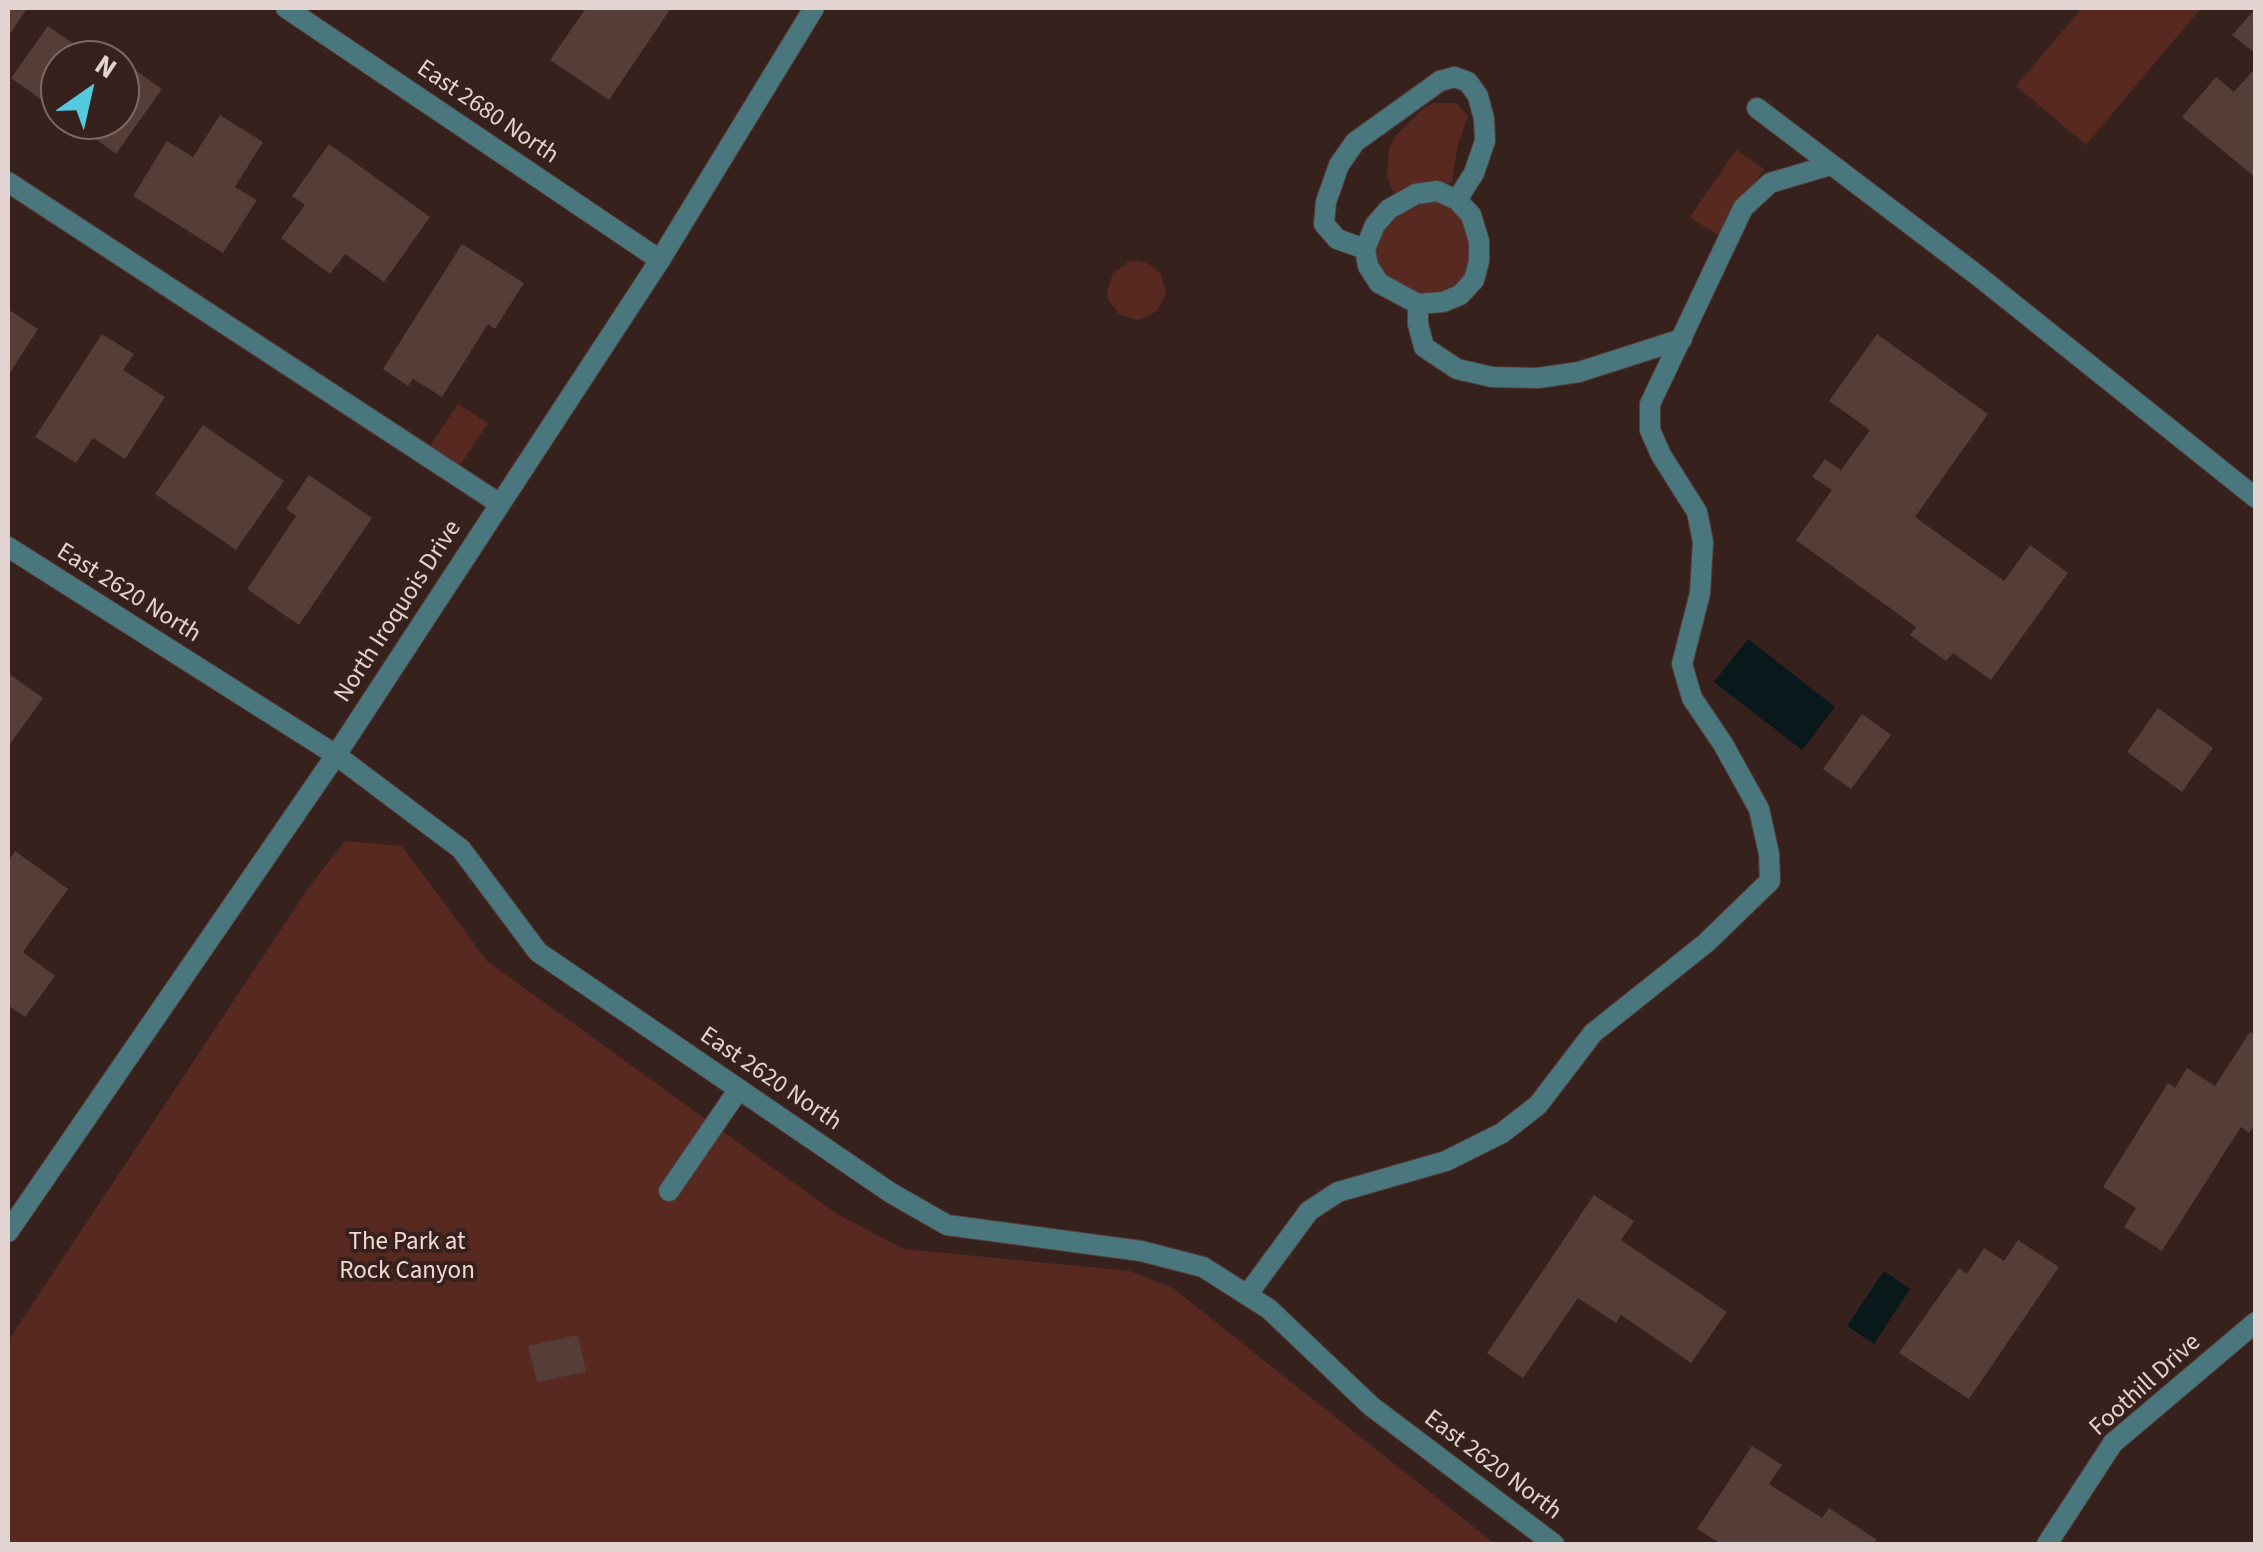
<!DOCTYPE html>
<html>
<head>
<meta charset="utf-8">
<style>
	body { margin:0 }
	#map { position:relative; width:2263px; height:1552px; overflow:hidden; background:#37211d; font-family:"Source Sans 3",sans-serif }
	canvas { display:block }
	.frame { position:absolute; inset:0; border:10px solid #e3d4d1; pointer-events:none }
	.north { position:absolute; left:40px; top:40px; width:100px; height:100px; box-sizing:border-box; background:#37211d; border:2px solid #7c6965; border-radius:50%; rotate:34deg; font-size:28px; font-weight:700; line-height:40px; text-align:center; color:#e3d4d1 }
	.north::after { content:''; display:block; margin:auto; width:35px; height:45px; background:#54cade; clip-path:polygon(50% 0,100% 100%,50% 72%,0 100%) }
</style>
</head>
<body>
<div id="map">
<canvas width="2263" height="1552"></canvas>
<div class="frame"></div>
<div class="north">N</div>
</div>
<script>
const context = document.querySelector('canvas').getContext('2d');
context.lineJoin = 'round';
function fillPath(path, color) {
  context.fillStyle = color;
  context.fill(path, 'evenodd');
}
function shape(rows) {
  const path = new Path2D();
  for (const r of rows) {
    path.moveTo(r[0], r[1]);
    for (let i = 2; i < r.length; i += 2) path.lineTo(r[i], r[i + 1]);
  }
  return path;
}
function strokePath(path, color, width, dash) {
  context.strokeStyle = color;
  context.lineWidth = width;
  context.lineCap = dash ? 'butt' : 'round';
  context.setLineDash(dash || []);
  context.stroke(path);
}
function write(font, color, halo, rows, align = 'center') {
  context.font = font + ' "Source Sans 3",sans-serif';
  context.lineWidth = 8;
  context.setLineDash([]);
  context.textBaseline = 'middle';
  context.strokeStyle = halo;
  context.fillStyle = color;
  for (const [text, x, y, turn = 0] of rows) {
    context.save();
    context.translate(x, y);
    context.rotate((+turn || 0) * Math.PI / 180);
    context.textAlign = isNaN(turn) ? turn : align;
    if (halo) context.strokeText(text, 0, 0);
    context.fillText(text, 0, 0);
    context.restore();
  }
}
fillPath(shape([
	[2082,8,2201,8,2086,145,2016,86],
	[1433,103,1456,103,1468,116,1458,144,1452,182,1395,198,1387,176,1389,147,1396,135,1423,109],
	[1736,150,1764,169,1718,235,1690,217],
	[1427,200,1444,202,1459,212,1472,240,1469,270,1458,284,1428,296,1410,293,1378,271,1374,241,1393,215],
	[1137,261,1147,263,1161,274,1166,294,1157,311,1139,320,1120,315,1108,300,1107,291,1113,273,1128,262],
	[458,404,488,423,460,465,430,446],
	[345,841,402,846,487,961,837,1214,904,1249,1130,1271,1173,1288,1495,1544,8,1544,8,1341,309,887]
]), '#572920');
fillPath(shape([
	[1748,639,1835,707,1802,750,1714,682],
	[1884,1271,1910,1289,1874,1344,1847,1326]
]), '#08181b');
fillPath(shape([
	[8,8,27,8,8,37],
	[586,8,671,8,609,100,550,60],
	[2256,8,2256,54,2232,35],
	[48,26,97,60,60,60,60,113,11,78],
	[122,61,162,89,116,154,70,120,120,120],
	[2256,67,2256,178,2182,117,2216,77,2234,92],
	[220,115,263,142,235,187,257,200,223,253,133,196,167,141,193,157],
	[329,144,430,217,384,282,345,254,330,274,281,238,305,205,292,196],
	[462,244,524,283,495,329,488,324,442,397,413,379,408,386,383,369],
	[8,309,38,329,8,376],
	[102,334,134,354,123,370,165,397,125,459,93,438,76,463,35,437],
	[1877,334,1988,414,1915,517,2004,581,2030,545,2068,573,1991,680,1953,653,1946,661,1910,635,1916,627,1796,540,1832,490,1812,477,1825,459,1841,470,1870,430,1829,401],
	[203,425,284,481,236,550,155,494],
	[309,475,372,518,299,625,247,589,296,516,286,509],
	[8,673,43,698,8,747],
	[2158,708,2213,748,2182,792,2127,752],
	[1862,714,1891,735,1851,789,1823,769],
	[15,851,68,889,23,952,55,976,25,1017,8,1005,8,862],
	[2250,1032,2256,1035,2256,1123,2249,1133,2241,1127,2162,1251,2124,1227,2136,1208,2103,1187,2168,1083,2175,1088,2187,1068,2215,1086],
	[1594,1195,1634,1221,1621,1240,1727,1312,1691,1363,1621,1315,1616,1323,1578,1298,1523,1378,1487,1353],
	[2018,1240,2059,1267,1969,1399,1899,1353,1959,1268,1967,1274,1984,1248,2004,1261],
	[578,1335,586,1372,537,1382,528,1346],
	[1752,1446,1782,1465,1769,1484,1822,1518,1829,1508,1877,1540,1873,1544,1721,1544,1697,1529]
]), '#553d38');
const service = shape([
	[1757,108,1977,275,2256,498],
	[8,182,500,504],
	[669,1191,739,1089],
	[1247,1295,1309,1211,1338,1192,1446,1161,1502,1133,1538,1105,1593,1033,1706,943,1770,881,1769,854,1759,809,1723,744,1692,698,1682,664,1700,593,1703,542,1697,512,1661,455,1650,430,1650,404,1743,208,1770,183,1831,165]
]);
const pedestrian = shape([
	[1437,191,1457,200,1471,215,1479,241,1479,261,1474,280,1460,295,1443,302,1418,304,1379,283,1368,266,1365,249,1375,225,1389,209,1416,194,1437,191],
	[1365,249,1337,239,1324,224,1326,202,1339,165,1355,142,1440,81,1455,77,1468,82,1478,96,1484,119,1485,141,1474,173,1457,200],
	[1418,304,1418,324,1424,347,1457,369,1492,377,1538,378,1579,372,1682,339]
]);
const minor = shape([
	[286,8,660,260],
	[8,547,336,755,461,849,538,952,891,1193,947,1225,1141,1251,1203,1267,1269,1309,1371,1406,1554,1544],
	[2047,1544,2113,1443,2256,1322]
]);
const tertiary = shape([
	[8,1232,336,755,660,260,814,8]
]);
strokePath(service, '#533e3a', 22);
strokePath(pedestrian, '#533e3a', 22);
strokePath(minor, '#533e3a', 22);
strokePath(tertiary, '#533e3a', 22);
strokePath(service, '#4a767e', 20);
strokePath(pedestrian, '#4a767e', 20);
strokePath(minor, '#4a767e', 20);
strokePath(tertiary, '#4a767e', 20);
write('25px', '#e3d4d1', '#37211d', [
	["East 2680 North",487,113,34],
	["East 2620 North",128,594,32],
	["North Iroquois Drive",399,612,-57],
	["East 2620 North",770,1080,34],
	["Foothill Drive",2146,1386,-42],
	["East 2620 North",1492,1466,37]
]);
write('25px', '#f1d8d3', '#37211d', [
	["The Park at",407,1244],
	["Rock Canyon",407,1273]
]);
</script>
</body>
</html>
